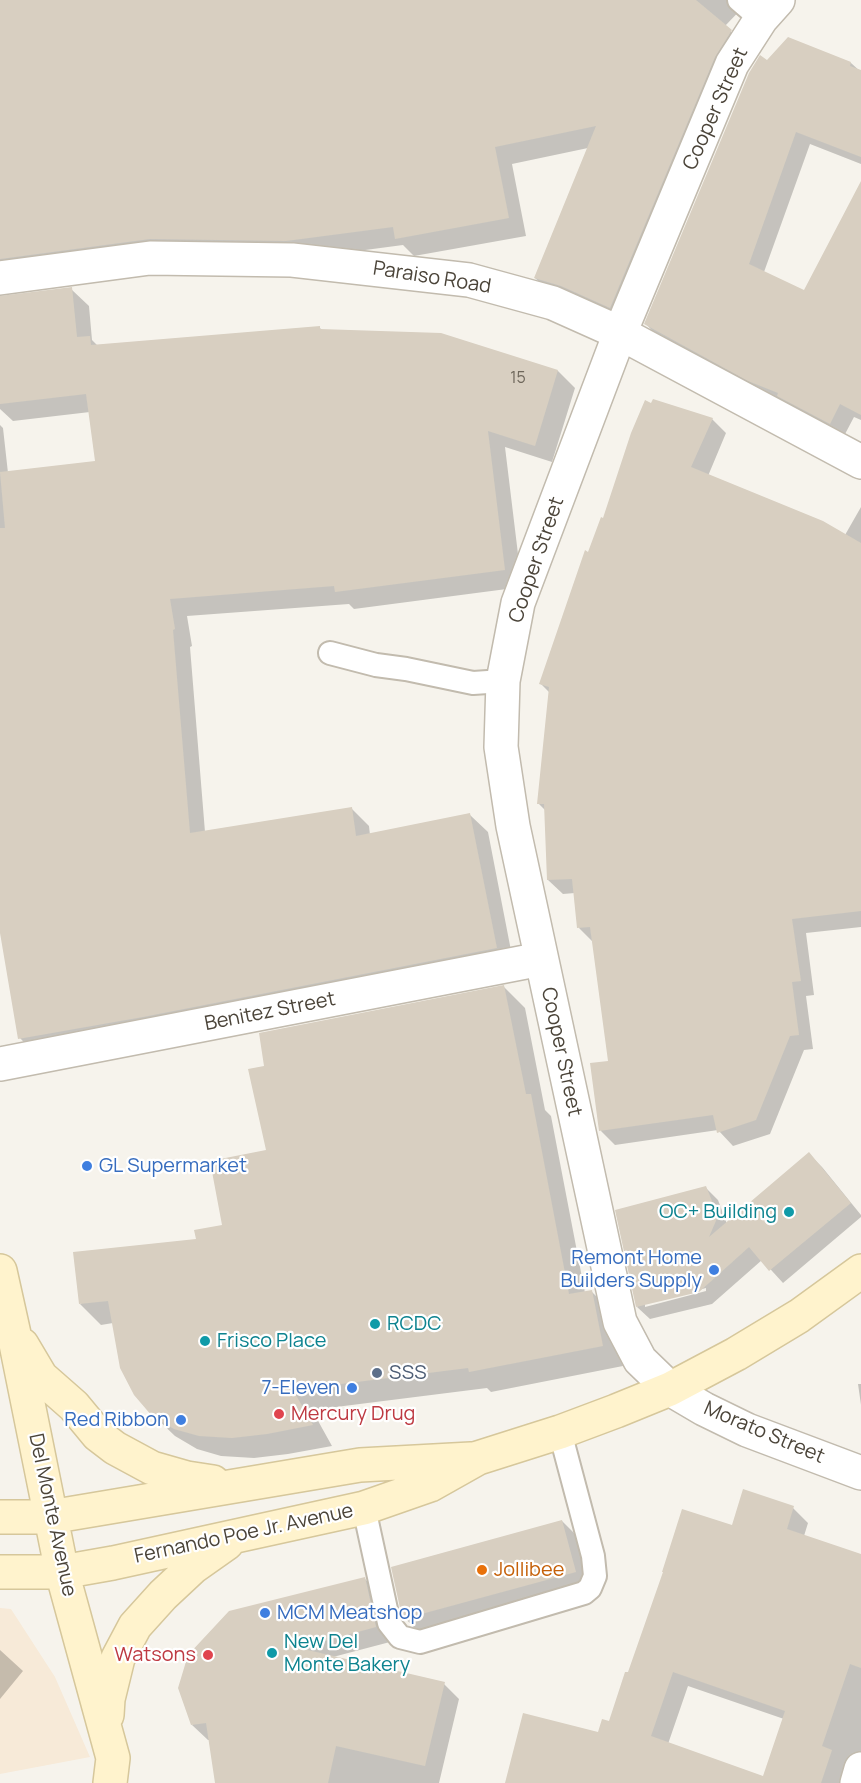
<!DOCTYPE html>
<html>
<head>
<meta charset="utf-8">
<style>
	body { margin:0 }
	canvas { display:block; background:#f6f3ec }
</style>
</head>
<body>
<canvas width="861" height="1783"></canvas>
<script>
const context = document.querySelector('canvas').getContext('2d');
context.lineJoin = 'round';
function fillPath(path, color) {
  context.fillStyle = color;
  context.fill(path, 'evenodd');
}
function shape(rows) {
  const path = new Path2D();
  for (const r of rows) {
    path.moveTo(r[0], r[1]);
    for (let i = 2; i < r.length; i += 2) path.lineTo(r[i], r[i + 1]);
  }
  return path;
}
function strokePath(path, color, width, dash) {
  context.strokeStyle = color;
  context.lineWidth = width;
  context.lineCap = dash ? 'butt' : 'round';
  context.setLineDash(dash || []);
  context.stroke(path);
}
function write(font, color, halo, rows, align = 'center') {
  context.font = font + ' Manrope,sans-serif';
  context.lineWidth = 4.5;
  context.setLineDash([]);
  context.textBaseline = 'middle';
  context.strokeStyle = halo;
  context.fillStyle = color;
  for (const [text, x, y, turn = 0] of rows) {
    context.save();
    context.translate(x, y);
    context.rotate((+turn || 0) * Math.PI / 180);
    context.textAlign = isNaN(turn) ? turn : align;
    if (halo) context.strokeText(text, 0, 0);
    context.fillText(text, 0, 0);
    context.restore();
  }
}
fillPath(shape([
	[0,1608,11,1609,55,1677,90,1757,0,1774]
]), '#f7ead8');
fillPath(shape([
	[0,0,750,0,725,26,748,49,628,324,553,295,535,278,588,148,512,164,526,236,414,256,403,245,305,258,0,289],
	[767,62,851,63,861,72,861,164,810,144,764,272,805,292,861,184,861,420,854,417,844,436,792,409,787,403,764,394,659,338,646,324],
	[71,289,89,306,92,340,98,346,319,327,322,330,558,371,575,388,552,462,505,447,522,587,354,609,349,604,187,616,192,646,190,647,205,832,351,808,369,826,370,835,470,815,488,832,514,966,37,1056,20,1038,0,924,0,425,3,428,8,473,96,463,90,412,13,421,0,409,0,298],
	[712,419,726,433,708,476,845,535,861,507,861,927,806,933,814,995,806,996,813,1049,804,1050,770,1134,733,1146,718,1130,615,1145,601,1131,610,1062,593,942,579,928,575,893,563,894,548,880,545,810,538,803,550,693,541,684,589,554,604,520],
	[504,987,525,1008,545,1110,551,1116,585,1293,592,1292,613,1313,623,1366,491,1392,487,1388,312,1410,332,1446,288,1454,254,1458,221,1456,197,1449,175,1436,153,1415,113,1323,101,1325,80,1304,223,1226,267,1151,266,1067],
	[809,1154,822,1167,861,1215,861,1217,783,1283,762,1260,712,1304,650,1319,637,1307,705,1187,718,1200,727,1224],
	[706,1288,706,1291,645,1307,645,1304],
	[858,1384,861,1384,861,1405],
	[793,1508,808,1523,804,1536,861,1555,861,1774,857,1783,507,1783,599,1734,610,1723,628,1674,732,1527],
	[688,1686,784,1719,764,1777,668,1744],
	[562,1521,580,1539,593,1590,422,1636,405,1618],
	[365,1579,380,1594,390,1642,333,1657,444,1684,459,1699,439,1783,216,1783,210,1740,208,1740,192,1725],
	[0,1650,23,1671,0,1699]
]), '#0003');
fillPath(shape([
	[0,0,696,0,732,30,715,57,610,308,561,286,534,278,596,126,495,147,509,218,395,239,393,227,286,241,150,239,0,259],
	[788,37,851,62,850,66,861,70,861,157,796,132,749,264,804,290,861,181,861,415,840,404,830,424,777,396,778,393,748,381,644,324,749,73,760,55,767,60],
	[72,287,77,337,90,336,91,345,320,326,320,329,441,333,558,370,535,446,488,431,505,570,335,592,334,586,170,599,175,629,173,630,190,833,352,807,356,836,470,813,497,948,143,1017,18,1039,0,933,0,528,5,528,0,472,95,461,86,394,0,404,0,296],
	[653,399,713,418,691,467,823,521,861,543,861,911,792,919,801,981,792,982,799,1035,790,1036,756,1120,717,1133,713,1115,599,1131,590,1063,608,1061,590,927,577,928,572,879,547,880,544,804,537,804,549,687,539,684,585,550,588,552,601,517,603,518,631,433,645,400,651,403],
	[504,985,526,1094,531,1094,569,1294,592,1290,603,1346,469,1372,468,1368,293,1390,313,1425,267,1434,232,1438,199,1436,174,1429,152,1416,134,1395,120,1368,108,1301,79,1304,73,1252,196,1239,194,1230,222,1225,210,1161,266,1150,248,1069,264,1066,259,1033],
	[809,1152,851,1203,769,1271,749,1247,699,1292,636,1307,615,1210,706,1186,718,1216,709,1237],
	[743,1489,794,1506,787,1529,861,1554,861,1668,850,1664,822,1746,832,1750,821,1783,505,1783,523,1713,598,1732,602,1719,609,1721,625,1672,628,1672,663,1572,662,1572,682,1509,732,1525],
	[673,1672,785,1711,763,1776,651,1736],
	[562,1520,576,1572,403,1619,402,1617,391,1567],
	[365,1577,376,1627,299,1648,445,1682,425,1766,336,1746,328,1783,215,1783,206,1723,191,1725,178,1688,188,1655,229,1611]
]), '#d8cfc1');
const service = shape([
	[739,0,761,19],
	[330,653,376,665,406,669,473,683,503,681],
	[364,1508,389,1623,400,1637,420,1642,584,1593,590,1588,595,1576,593,1556,560,1432]
]);
const minor = shape([
	[778,0,761,19,732,64,620,333,518,603,503,681,501,747,513,826,620,1322,640,1360,670,1389,704,1409,747,1430,861,1473],
	[0,1064,541,959],
	[857,1783,861,1769]
]);
const tertiary = shape([
	[0,278,150,258,292,260,469,280,553,303,620,333,861,462]
]);
const secondary = shape([
	[0,1271,14,1334,62,1572,113,1758,110,1783],
	[22,1345,41,1377,74,1406,98,1435,115,1448,152,1468,187,1478,213,1482],
	[0,1517,50,1517,360,1465,471,1459],
	[0,1572,62,1572,113,1563,364,1508,430,1485,478,1458,560,1432,616,1411,670,1389,736,1354,799,1316,861,1271],
	[107,1715,108,1699,118,1658,135,1626,163,1595,193,1567,227,1543]
]);
strokePath(service, '#c2bbae', 26);
strokePath(minor, '#c2bbae', 36);
strokePath(tertiary, '#c2bbae', 36);
strokePath(secondary, '#d6c79b', 36);
strokePath(service, '#fff', 22);
strokePath(minor, '#fff', 33);
strokePath(tertiary, '#fff', 33);
strokePath(secondary, '#fff3cd', 33);
for (const [x, y, r, color] of [
	[87,1166,6,"#3f7fe0"],
	[789,1212,6,"#0f9aa8"],
	[714,1270,6,"#3f7fe0"],
	[375,1324,6,"#0f9aa8"],
	[205,1341,6,"#0f9aa8"],
	[377,1373,6,"#5c6f8a"],
	[352,1388,6,"#3f7fe0"],
	[279,1414,6,"#e0444e"],
	[181,1420,6,"#3f7fe0"],
	[482,1570,6,"#e8710a"],
	[265,1613,6,"#3f7fe0"],
	[272,1653,6,"#0f9aa8"],
	[208,1655,6,"#e0444e"]
]) {
  const dot = new Path2D();
  dot.arc(x, y, r, 0, 2 * Math.PI);
  context.fillStyle = color;
  context.fill(dot);
  strokePath(dot, '#fff', 2);
}
write('16px', '#6e675b', null, [
	["15",518,379]
]);
write('20px', '#4b4439', '#fff', [
	["Cooper Street",716,109,-66],
	["Paraiso Road",432,278,9],
	["Cooper Street",537,560,-71],
	["Benitez Street",270,1012,-11],
	["Cooper Street",561,1052,78],
	["Morato Street",764,1433,23],
	["Del Monte Avenue",52,1515,78],
	["Fernando Poe Jr. Avenue",244,1534,-12]
]);
write('20px', '#366cbe', '#fff', [
	["GL Supermarket",99,1166,"left"],
	["Remont Home",702,1258],
	["Builders Supply",702,1281],
	["7-Eleven",340,1388],
	["Red Ribbon",169,1420],
	["MCM Meatshop",277,1613,"left"]
], 'right');
write('20px', '#0d838f', '#fff', [
	["OC+ Building",777,1212,"right"],
	["RCDC",387,1324],
	["Frisco Place",217,1341],
	["New Del",284,1642],
	["Monte Bakery",284,1665]
], 'left');
write('20px', '#4e5e75', '#fff', [
	["SSS",389,1373]
], 'left');
write('20px', '#be3a42', '#fff', [
	["Mercury Drug",291,1414],
	["Watsons",196,1655,"right"]
], 'left');
write('20px', '#c56008', '#fff', [
	["Jollibee",494,1570]
], 'left');
</script>
</body>
</html>
